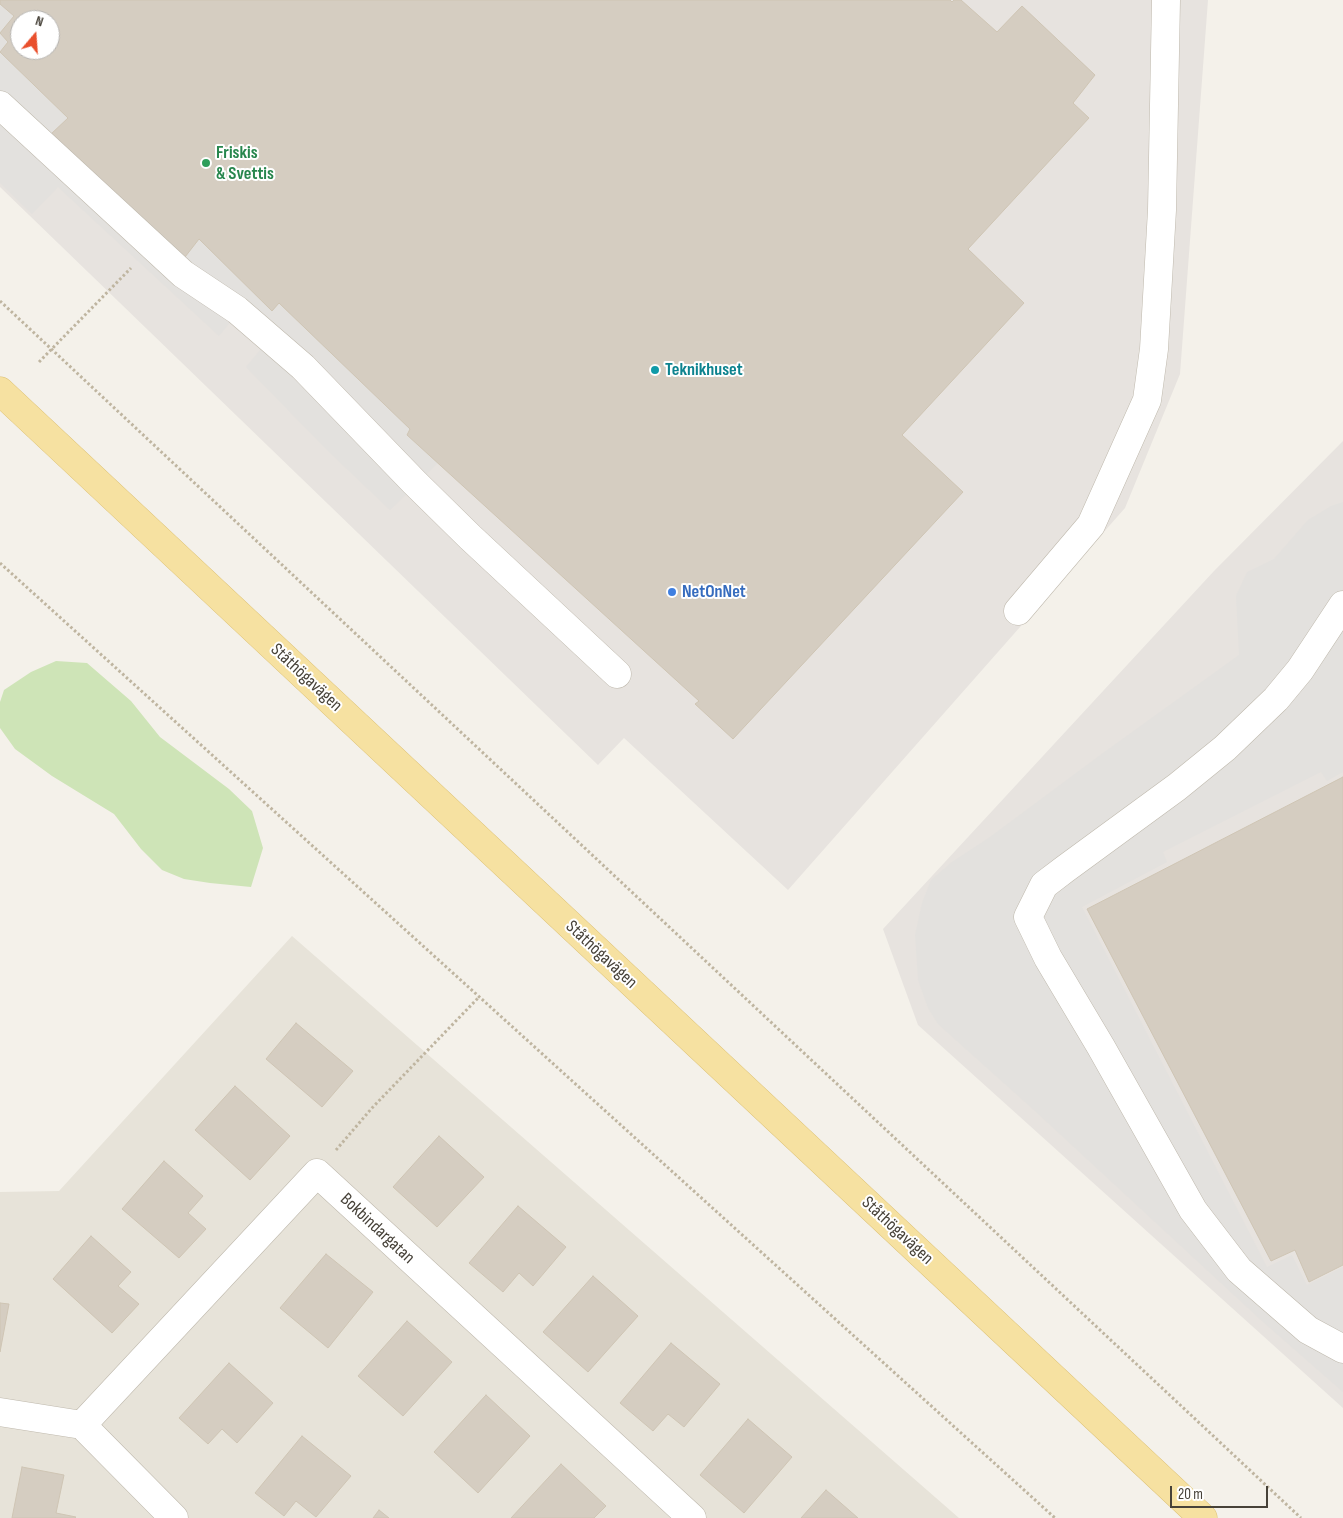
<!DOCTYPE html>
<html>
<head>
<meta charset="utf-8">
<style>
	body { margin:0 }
	#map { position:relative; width:1343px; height:1518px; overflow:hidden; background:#f4f1ea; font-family:"Sofia Sans Condensed",sans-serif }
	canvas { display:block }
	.north { position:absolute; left:10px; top:10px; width:50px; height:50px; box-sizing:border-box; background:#fff; border:1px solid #b5b3b0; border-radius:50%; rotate:18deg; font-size:14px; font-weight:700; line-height:20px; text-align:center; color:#474239 }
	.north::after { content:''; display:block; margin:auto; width:18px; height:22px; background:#e94f2c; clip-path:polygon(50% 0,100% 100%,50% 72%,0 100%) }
	.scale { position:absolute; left:1170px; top:1486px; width:98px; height:22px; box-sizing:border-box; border:2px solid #474239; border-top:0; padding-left:6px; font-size:15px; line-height:18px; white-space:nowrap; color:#474239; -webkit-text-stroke:4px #fff; paint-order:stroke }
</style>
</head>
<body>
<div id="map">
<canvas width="1343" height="1518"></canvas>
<div class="north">N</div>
<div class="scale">20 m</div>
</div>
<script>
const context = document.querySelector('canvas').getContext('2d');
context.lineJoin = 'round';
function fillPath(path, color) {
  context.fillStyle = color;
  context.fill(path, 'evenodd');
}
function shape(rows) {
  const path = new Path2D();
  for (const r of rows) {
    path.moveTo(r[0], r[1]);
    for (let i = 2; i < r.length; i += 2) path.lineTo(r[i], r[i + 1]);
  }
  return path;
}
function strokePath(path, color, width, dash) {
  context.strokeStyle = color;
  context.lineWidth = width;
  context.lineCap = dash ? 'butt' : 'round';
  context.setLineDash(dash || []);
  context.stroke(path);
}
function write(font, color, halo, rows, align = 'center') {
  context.font = font + ' "Sofia Sans Condensed",sans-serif';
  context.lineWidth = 4;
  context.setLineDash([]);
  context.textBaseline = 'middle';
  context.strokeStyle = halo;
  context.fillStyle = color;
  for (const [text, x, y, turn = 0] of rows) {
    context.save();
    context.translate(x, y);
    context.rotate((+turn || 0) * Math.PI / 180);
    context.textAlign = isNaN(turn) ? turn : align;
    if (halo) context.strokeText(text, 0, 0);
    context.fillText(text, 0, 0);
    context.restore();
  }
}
fillPath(shape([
	[292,936,959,1518,0,1518,0,1192,59,1191]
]), '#e7e3d9');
fillPath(shape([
	[0,0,1208,0,1180,374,1125,508,788,890,624,738,598,765,0,187],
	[20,20,50,20,50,50,20,50],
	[1343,441,1343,1408,918,1025,883,929,1214,571]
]), '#e7e3df');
fillPath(shape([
	[56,661,87,663,131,701,160,737,229,789,252,811,263,848,251,887,210,883,184,879,162,870,141,849,114,814,52,776,15,749,0,728,0,702,4,690,31,672]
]), '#cee4b7');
fillPath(shape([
	[0,4,14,16,1,33,8,42,0,51],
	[0,52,68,118,51,134,185,257,199,239,271,310,279,303,410,429,407,435,438,463,390,510,328,451,246,367,261,349,232,320,219,336,58,187,32,214,0,183],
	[1343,502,1343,772,1327,781,1321,772,1163,852,1167,862,1082,907,1267,1267,1292,1255,1307,1285,1343,1267,1343,1392,1262,1321,1035,1111,938,1024,928,1008,918,980,915,935,922,903,931,880,952,862,990,837,1103,753,1239,655,1236,596,1247,572,1274,559,1308,520,1331,506]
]), '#e3e1de');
const building = shape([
	[0,0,950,0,952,2,954,0,961,0,997,32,1022,6,1095,75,1073,103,1089,118,968,249,1024,303,902,435,963,492,733,739,695,704,699,701,407,435,410,429,279,303,272,311,199,239,185,257,51,134,68,118,0,52,8,42,0,33,14,16,0,4,0,0],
	[20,20,50,20,50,50,20,50,20,20],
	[1343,777,1343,1265,1309,1282,1295,1250,1271,1261,1087,909,1343,777],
	[296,1023,353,1071,322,1107,266,1059,296,1023],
	[235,1086,290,1136,250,1180,195,1130,235,1086],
	[439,1136,484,1177,437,1227,393,1187,439,1136],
	[164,1161,203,1196,188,1213,206,1229,179,1258,122,1209,164,1161],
	[518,1206,566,1247,533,1286,519,1273,503,1292,469,1263,518,1206],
	[91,1236,131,1272,118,1286,139,1304,112,1333,53,1279,91,1236],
	[326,1254,373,1292,328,1348,280,1308,326,1254],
	[593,1276,638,1316,588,1372,543,1332,593,1276],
	[0,1303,9,1304,0,1352,0,1303],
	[407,1321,452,1362,403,1416,358,1376,407,1321],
	[671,1343,720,1384,684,1427,668,1414,653,1431,620,1403,671,1343],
	[229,1363,273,1403,237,1443,222,1429,208,1444,179,1418,229,1363],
	[486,1395,530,1436,478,1493,434,1452,486,1395],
	[748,1419,792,1457,744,1513,700,1475,748,1419],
	[302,1436,351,1476,316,1517,296,1501,284,1516,255,1493,302,1436],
	[561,1464,606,1506,594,1518,511,1518,561,1464],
	[22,1467,64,1475,56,1513,76,1517,75,1518,12,1518,22,1467],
	[826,1490,858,1518,801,1518,826,1490],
	[379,1510,389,1518,373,1518,379,1510]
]);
fillPath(building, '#d5cdc1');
strokePath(building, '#cfc5b4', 1);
const minor = shape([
	[0,105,183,274,237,310,303,367,414,482,470,537,617,674],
	[1343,605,1300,670,1276,699,1225,748,1177,787,1065,869,1044,885,1028,917,1048,958,1101,1047,1193,1210,1239,1270,1308,1330,1343,1349],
	[1018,611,1091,525,1147,400,1154,349,1162,210,1166,0],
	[0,1412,82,1425],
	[82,1425,317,1173,692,1518],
	[82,1425,174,1518]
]);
const major = shape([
	[0,391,1203,1518]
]);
strokePath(minor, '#bfb9ad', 29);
strokePath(major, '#dbbf71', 29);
strokePath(shape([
	[0,301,1301,1518],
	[39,362,131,268],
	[0,563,1055,1518],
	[336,1150,372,1108,479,997]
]), '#bfb5a0', 3, [2.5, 2.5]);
strokePath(minor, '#fff', 28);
strokePath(major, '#f6e1a1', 28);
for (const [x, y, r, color] of [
	[206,163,5,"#2e9e5b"],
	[655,370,5,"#0f9aa8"],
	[672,592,5,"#3f7fe0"]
]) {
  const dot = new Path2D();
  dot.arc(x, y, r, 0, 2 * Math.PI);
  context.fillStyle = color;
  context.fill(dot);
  strokePath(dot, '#fff', 2);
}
write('bold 18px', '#27864d', '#fff', [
	["Friskis",216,153],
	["& Svettis",216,174]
], 'left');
write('bold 18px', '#0d838f', '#fff', [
	["Teknikhuset",665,370]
], 'left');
write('bold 18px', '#366cbe', '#fff', [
	["NetOnNet",682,592]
], 'left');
write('18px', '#474239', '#fff', [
	["Ståthögavägen",306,678,43],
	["Ståthögavägen",601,955,43],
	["Bokbindargatan",377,1229,43],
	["Ståthögavägen",897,1231,43]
]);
</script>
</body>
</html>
